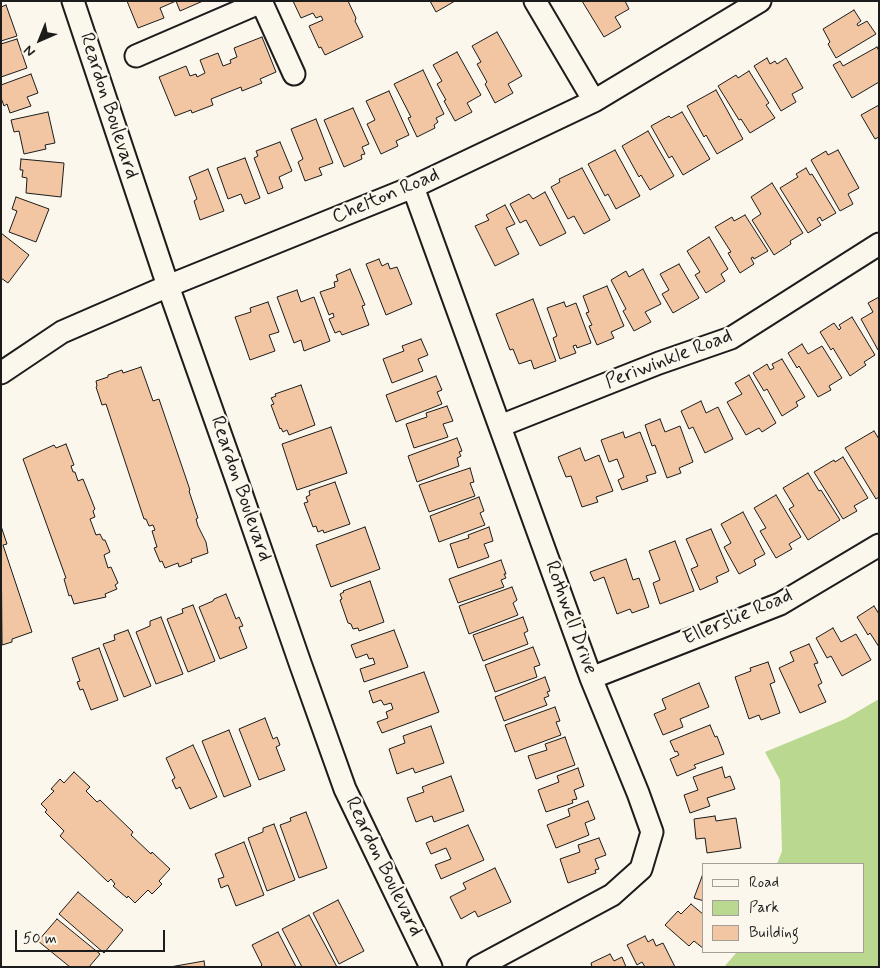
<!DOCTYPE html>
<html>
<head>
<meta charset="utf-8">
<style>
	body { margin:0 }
	#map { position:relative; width:880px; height:968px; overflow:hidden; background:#fbf7ec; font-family:Mynerve,sans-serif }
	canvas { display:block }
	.frame { position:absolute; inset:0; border:2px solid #1c1c1c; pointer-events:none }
	.legend { position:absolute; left:702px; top:863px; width:162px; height:90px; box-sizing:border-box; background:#fbf7ec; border:1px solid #a29f99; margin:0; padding:6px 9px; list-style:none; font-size:15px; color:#1c1c1c }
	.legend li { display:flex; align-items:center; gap:10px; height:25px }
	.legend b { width:25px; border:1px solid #a29f99 }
	.north { position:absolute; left:15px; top:15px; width:50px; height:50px; -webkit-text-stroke:4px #fbf7ec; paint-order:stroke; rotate:224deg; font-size:14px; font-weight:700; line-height:20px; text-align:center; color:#1c1c1c }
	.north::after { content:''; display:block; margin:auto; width:18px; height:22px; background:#1c1c1c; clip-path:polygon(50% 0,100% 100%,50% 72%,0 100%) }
	.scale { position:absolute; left:15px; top:930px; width:150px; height:22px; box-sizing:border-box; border:2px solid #1c1c1c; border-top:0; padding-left:6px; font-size:15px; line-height:18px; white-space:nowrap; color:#1c1c1c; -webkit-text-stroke:4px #fbf7ec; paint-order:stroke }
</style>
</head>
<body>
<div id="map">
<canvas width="880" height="968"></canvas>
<div class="frame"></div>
<ul class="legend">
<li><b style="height:6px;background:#fbf7ec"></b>Road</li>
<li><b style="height:14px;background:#bad890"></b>Park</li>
<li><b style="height:14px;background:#f2c6a2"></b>Building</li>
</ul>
<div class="north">N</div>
<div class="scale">50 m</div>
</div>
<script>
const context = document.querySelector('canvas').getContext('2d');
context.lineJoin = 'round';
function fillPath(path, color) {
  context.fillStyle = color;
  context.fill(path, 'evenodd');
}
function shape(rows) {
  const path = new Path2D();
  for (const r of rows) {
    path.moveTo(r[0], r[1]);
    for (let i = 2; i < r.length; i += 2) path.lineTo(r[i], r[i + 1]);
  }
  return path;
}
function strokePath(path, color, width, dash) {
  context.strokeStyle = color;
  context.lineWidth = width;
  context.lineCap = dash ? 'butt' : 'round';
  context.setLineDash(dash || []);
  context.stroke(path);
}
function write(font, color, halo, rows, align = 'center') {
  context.font = font + ' Mynerve,sans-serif';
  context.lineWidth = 4.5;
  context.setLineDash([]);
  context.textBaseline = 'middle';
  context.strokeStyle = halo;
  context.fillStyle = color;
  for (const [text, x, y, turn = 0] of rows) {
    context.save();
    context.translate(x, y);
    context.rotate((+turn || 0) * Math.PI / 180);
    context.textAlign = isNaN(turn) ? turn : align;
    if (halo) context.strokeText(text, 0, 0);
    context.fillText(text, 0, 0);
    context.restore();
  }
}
fillPath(shape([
	[879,699,879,967,724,967,737,952,864,952,864,864,777,864,782,851,780,780,765,752,845,719]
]), '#bad890');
const building = shape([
	[127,1,176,1,160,8,164,18,138,28,127,1],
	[176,1,203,1,180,11,176,1],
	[293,1,348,1,356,18,355,21,363,37,325,55,321,47,319,48,309,26,323,20,321,16,316,18,313,13,301,18,293,1],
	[430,1,455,1,436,12,430,1],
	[582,1,625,1,629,9,615,17,621,27,604,37,582,1],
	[6,5,17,36,1,41,1,7,6,5],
	[854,10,861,21,857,24,858,26,867,21,876,34,836,58,828,44,830,42,823,29,854,10],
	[497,32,522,76,508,84,513,93,495,103,485,84,487,82,477,64,481,62,472,46,497,32],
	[262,37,276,72,260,79,262,83,242,91,241,87,211,99,213,105,192,113,191,110,175,116,159,77,186,66,190,76,196,74,197,77,205,73,200,60,218,53,223,66,231,63,230,60,237,57,234,48,262,37],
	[17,39,27,68,1,77,1,44,17,39],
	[877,47,879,51,879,82,852,98,833,65,840,61,843,66,877,47],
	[457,52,481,95,467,103,472,112,455,121,444,101,446,100,437,84,442,81,433,65,457,52],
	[767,58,770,64,775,61,777,64,786,58,803,88,792,94,796,102,781,111,754,66,767,58],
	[423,70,444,114,436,118,438,122,434,125,435,128,417,137,408,118,411,117,394,84,423,70],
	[749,71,769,103,766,105,775,118,750,133,741,119,739,120,718,86,736,75,738,78,749,71],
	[31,74,38,93,27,97,31,106,10,113,7,104,4,106,1,98,1,85,31,74],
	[716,90,743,139,717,154,706,135,704,137,687,106,716,90],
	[389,91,409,135,396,141,398,146,381,154,367,124,375,120,366,101,389,91],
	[879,105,879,137,875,139,861,115,879,105],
	[353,108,369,144,362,147,365,154,361,155,362,159,344,167,324,120,353,108],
	[48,112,55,143,45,145,46,149,24,154,19,131,14,132,11,120,48,112],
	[682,112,710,159,683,175,672,156,669,158,651,126,669,116,671,118,682,112],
	[316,119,333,163,319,168,322,175,305,181,298,162,303,159,291,129,316,119],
	[648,131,674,176,650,190,641,175,639,177,622,146,648,131],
	[280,142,292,171,279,177,283,188,268,194,254,158,258,156,256,151,280,142],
	[615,150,640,196,616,209,608,194,605,196,588,164,615,150],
	[838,150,859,188,848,194,853,204,840,211,811,160,826,151,828,155,838,150],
	[245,158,260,198,245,204,241,194,228,199,217,168,245,158],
	[21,159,64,163,61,197,26,193,27,178,22,177,23,170,20,170,21,159],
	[582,168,610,220,584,234,574,216,568,219,551,187,560,182,559,179,582,168],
	[806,168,810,175,812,174,836,213,822,221,820,217,817,219,821,225,808,233,780,188,798,177,796,174,806,168],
	[208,169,224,211,200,220,194,201,197,199,189,177,208,169],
	[772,183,803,233,790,241,791,244,774,255,752,220,761,214,751,197,772,183],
	[545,192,566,233,540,246,526,220,520,223,510,204,529,194,533,199,545,192],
	[16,197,49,209,36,242,9,232,17,211,12,209,16,197],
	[505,205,515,224,506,228,519,254,495,266,475,226,489,220,486,215,505,205],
	[745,215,768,251,754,259,753,257,751,258,754,264,740,273,728,253,731,252,715,227,732,217,734,221,745,215],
	[1,233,29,255,8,283,1,278,1,233],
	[709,237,728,269,721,274,725,281,706,293,695,275,700,272,687,251,709,237],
	[379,259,382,266,388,263,390,269,397,267,412,304,386,315,366,264,379,259],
	[679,264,699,298,673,313,662,294,669,290,660,274,679,264],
	[350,269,365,305,362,306,369,325,342,335,340,331,335,333,329,319,334,317,333,313,329,315,320,292,335,287,334,282,338,281,336,275,350,269],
	[643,269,661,304,645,312,651,322,634,331,623,311,626,309,611,280,626,271,629,277,643,269],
	[607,286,624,326,611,332,614,338,597,345,589,326,592,325,586,313,589,312,583,296,607,286],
	[297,290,301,302,314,297,330,341,304,351,301,340,294,343,277,297,297,290],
	[879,297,879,349,878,350,861,319,873,312,868,303,879,297],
	[533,299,556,361,534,369,531,360,519,364,513,349,510,350,496,314,533,299],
	[268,302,279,332,269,335,275,351,250,360,235,317,251,312,250,308,268,302],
	[564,302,566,307,576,303,591,343,577,348,576,345,573,346,576,353,560,359,553,338,557,336,547,308,564,302],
	[852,317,875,355,864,362,866,365,850,376,833,348,831,350,820,332,834,323,839,330,841,328,839,325,852,317],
	[421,339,428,355,418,359,423,371,392,383,383,359,404,351,402,346,421,339],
	[802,344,808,354,822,346,842,378,829,386,831,390,818,397,799,366,797,368,788,353,802,344],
	[782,359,805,397,796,402,798,406,782,416,767,389,764,391,753,373,767,364,770,370,774,368,772,364,782,359],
	[141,367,153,401,159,399,190,490,189,491,198,518,196,519,198,526,206,542,208,553,191,559,192,562,179,567,178,563,165,568,162,561,160,562,154,548,157,547,152,531,155,530,153,525,149,526,146,519,144,519,106,404,102,405,96,387,97,386,96,381,108,377,108,375,122,370,123,373,141,367],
	[749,375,776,423,762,432,759,428,746,435,727,402,742,394,735,383,749,375],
	[436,376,442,390,437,392,442,404,396,422,386,395,436,376],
	[301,385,315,425,289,435,287,430,283,432,281,428,280,429,271,405,274,404,271,398,276,396,275,394,301,385],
	[701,401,706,413,718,407,733,439,705,453,693,427,689,429,681,411,701,401],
	[447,406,453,421,443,424,448,437,414,448,406,424,427,417,426,413,447,406],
	[660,419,665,432,680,426,693,462,679,468,681,473,667,478,655,445,652,446,645,425,660,419],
	[331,427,347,473,297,490,282,444,331,427],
	[874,431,879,439,879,497,876,499,845,448,874,431],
	[623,432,625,438,640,432,656,473,646,476,648,481,622,490,618,480,624,477,617,459,609,462,601,440,623,432],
	[457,438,462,451,459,452,461,456,457,458,459,466,417,482,408,456,457,438],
	[66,444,74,465,71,466,73,472,75,472,78,481,83,479,95,509,93,511,95,517,90,519,96,535,100,534,103,540,105,540,110,552,104,555,108,568,111,567,118,583,115,585,117,589,105,594,106,597,74,604,71,595,69,596,64,579,66,578,23,459,54,445,56,448,66,444],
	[580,448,585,461,599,455,613,491,596,497,598,502,582,507,571,476,566,477,558,457,580,448],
	[843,457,868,498,854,506,857,511,843,519,814,472,834,460,835,462,843,457],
	[470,468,474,482,470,483,475,496,429,512,419,485,470,468],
	[808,473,819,491,821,490,840,520,808,540,789,509,794,506,783,488,808,473],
	[335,482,350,524,324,533,323,530,318,532,316,526,313,527,304,503,308,502,306,497,310,495,309,491,335,482],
	[776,495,801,537,789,544,792,549,776,558,760,531,766,528,754,508,776,495],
	[479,497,484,511,480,513,485,525,439,542,430,516,479,497],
	[743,512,765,554,754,560,756,565,739,574,724,547,731,543,721,524,743,512],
	[1,526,7,544,3,545,32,632,12,639,12,642,2,645,1,526],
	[365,527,380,569,331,587,316,545,365,527],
	[489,527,493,541,484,544,489,557,458,568,450,544,469,538,468,535,489,527],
	[711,529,729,571,716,577,718,582,700,590,691,569,698,566,686,539,711,529],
	[675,541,694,591,660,604,653,583,660,580,649,551,675,541],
	[626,559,633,580,639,578,649,607,632,613,630,609,617,614,604,577,594,581,590,572,626,559],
	[501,560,506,574,504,574,506,578,501,580,504,587,458,603,449,579,501,560],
	[370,581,384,622,359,631,358,628,353,629,351,624,348,623,340,600,342,599,340,594,344,592,343,591,370,581],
	[512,587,517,600,513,603,518,615,469,634,459,606,512,587],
	[226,594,236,619,239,617,243,626,239,627,247,648,220,659,199,607,213,601,214,599,226,594],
	[193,605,215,661,188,672,167,619,183,613,182,609,193,605],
	[874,606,879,614,879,647,870,633,868,635,857,617,874,606],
	[161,617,183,674,156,684,136,632,150,626,150,621,161,617],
	[523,617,528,631,524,633,528,644,483,661,473,635,523,617],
	[833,628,841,642,856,634,871,660,842,676,831,656,827,658,816,638,833,628],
	[128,630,151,686,124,697,103,644,115,640,114,635,128,630],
	[394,630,408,667,364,682,360,669,375,664,373,658,369,659,367,654,356,658,351,645,394,630],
	[809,644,818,663,814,664,822,683,818,685,826,702,800,713,779,668,794,661,790,652,809,644],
	[533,647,540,665,534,667,537,677,495,692,485,665,533,647],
	[99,648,118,700,91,710,83,689,80,690,77,682,80,681,72,658,99,648],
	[768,662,775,682,770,684,780,713,761,720,759,715,749,719,735,677,751,671,750,668,768,662],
	[424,672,439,712,382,733,377,722,388,718,386,712,393,709,391,703,384,705,381,700,373,703,369,691,424,672],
	[545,677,550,691,547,692,549,696,544,698,547,705,504,721,495,697,545,677],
	[699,683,709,707,680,719,683,727,663,735,654,714,666,709,662,699,699,683],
	[555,707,560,721,556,722,561,735,515,752,505,725,555,707],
	[265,718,273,739,277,737,280,745,276,747,285,770,259,780,239,729,265,718],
	[710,725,715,737,717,736,724,754,694,765,696,768,677,776,670,759,679,755,677,751,675,752,670,741,710,725],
	[431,726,444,763,415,773,413,768,397,774,389,749,405,743,403,736,431,726],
	[229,730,251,786,224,797,202,741,229,730],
	[565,737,575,765,536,779,528,756,547,750,545,744,565,737],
	[193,745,217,797,190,809,180,787,176,789,172,780,175,778,166,758,193,745],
	[722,767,725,778,730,776,735,789,707,798,710,806,690,813,684,795,698,790,693,777,722,767],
	[578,768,584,786,574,790,577,799,572,800,573,803,546,812,538,790,559,782,557,776,578,768],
	[74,772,90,787,86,791,97,802,100,800,133,832,131,835,151,854,152,852,170,869,159,881,162,884,152,894,148,890,135,903,128,896,127,898,113,886,115,884,111,879,108,882,60,836,64,831,45,812,47,810,41,804,54,791,51,789,60,779,64,783,74,772],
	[451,776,464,811,434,822,432,816,416,822,407,798,424,792,422,787,451,776],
	[588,801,595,819,585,823,589,835,556,848,547,825,570,816,568,809,588,801],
	[306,812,327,868,299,878,280,825,291,821,290,818,306,812],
	[715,816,716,821,736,818,741,848,707,853,705,838,696,839,694,819,715,816],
	[274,824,295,880,267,891,248,838,263,832,263,828,274,824],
	[468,825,484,860,441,879,435,865,451,859,446,848,431,854,426,843,468,825],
	[599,838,606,855,595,859,599,869,595,870,596,873,568,883,560,859,580,852,578,845,599,838],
	[244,842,264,895,236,906,228,885,221,888,218,879,224,877,215,854,244,842],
	[495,868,511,902,478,917,475,911,461,919,450,897,466,889,463,883,495,868],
	[704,871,704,901,694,898,704,871],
	[78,892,123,930,104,953,59,914,78,892],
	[338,900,364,951,339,964,313,913,338,900],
	[691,904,704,915,704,949,694,941,689,946,665,925,678,911,681,914,691,904],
	[309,915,337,967,302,967,282,929,309,915],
	[57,919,100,954,89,967,70,967,38,941,57,919],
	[278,932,296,967,260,967,262,965,252,945,278,932],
	[645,936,648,942,653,939,656,946,663,943,675,967,645,967,642,962,637,965,627,945,645,936],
	[610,954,614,961,622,957,626,967,592,967,591,963,610,954],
	[204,961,205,967,170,967,204,961]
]);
fillPath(building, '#f2c6a2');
strokePath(building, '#1c1c1c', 1);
const minor = shape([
	[73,1,168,286,237,481,300,663,345,789,431,967],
	[261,1,294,74],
	[535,1,594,101],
	[136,56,261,2],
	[413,187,591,678,638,793,652,832,641,869,612,895,478,967],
	[1,373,62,332,168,286,413,187,594,101,760,1],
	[500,426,659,363,731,338,879,244],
	[591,678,780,604,879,545]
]);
strokePath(minor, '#1c1c1c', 25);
strokePath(minor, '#fbf7ec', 21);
write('20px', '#1c1c1c', '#fbf7ec', [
	["Reardon Boulevard",108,106,72],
	["Chelton Road",386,197,-23],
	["Periwinkle Road",669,360,-21],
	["Reardon Boulevard",240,489,71],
	["Rothwell Drive",570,618,70],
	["Ellerslie Road",738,618,-23],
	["Reardon Boulevard",383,867,64]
]);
</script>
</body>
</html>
